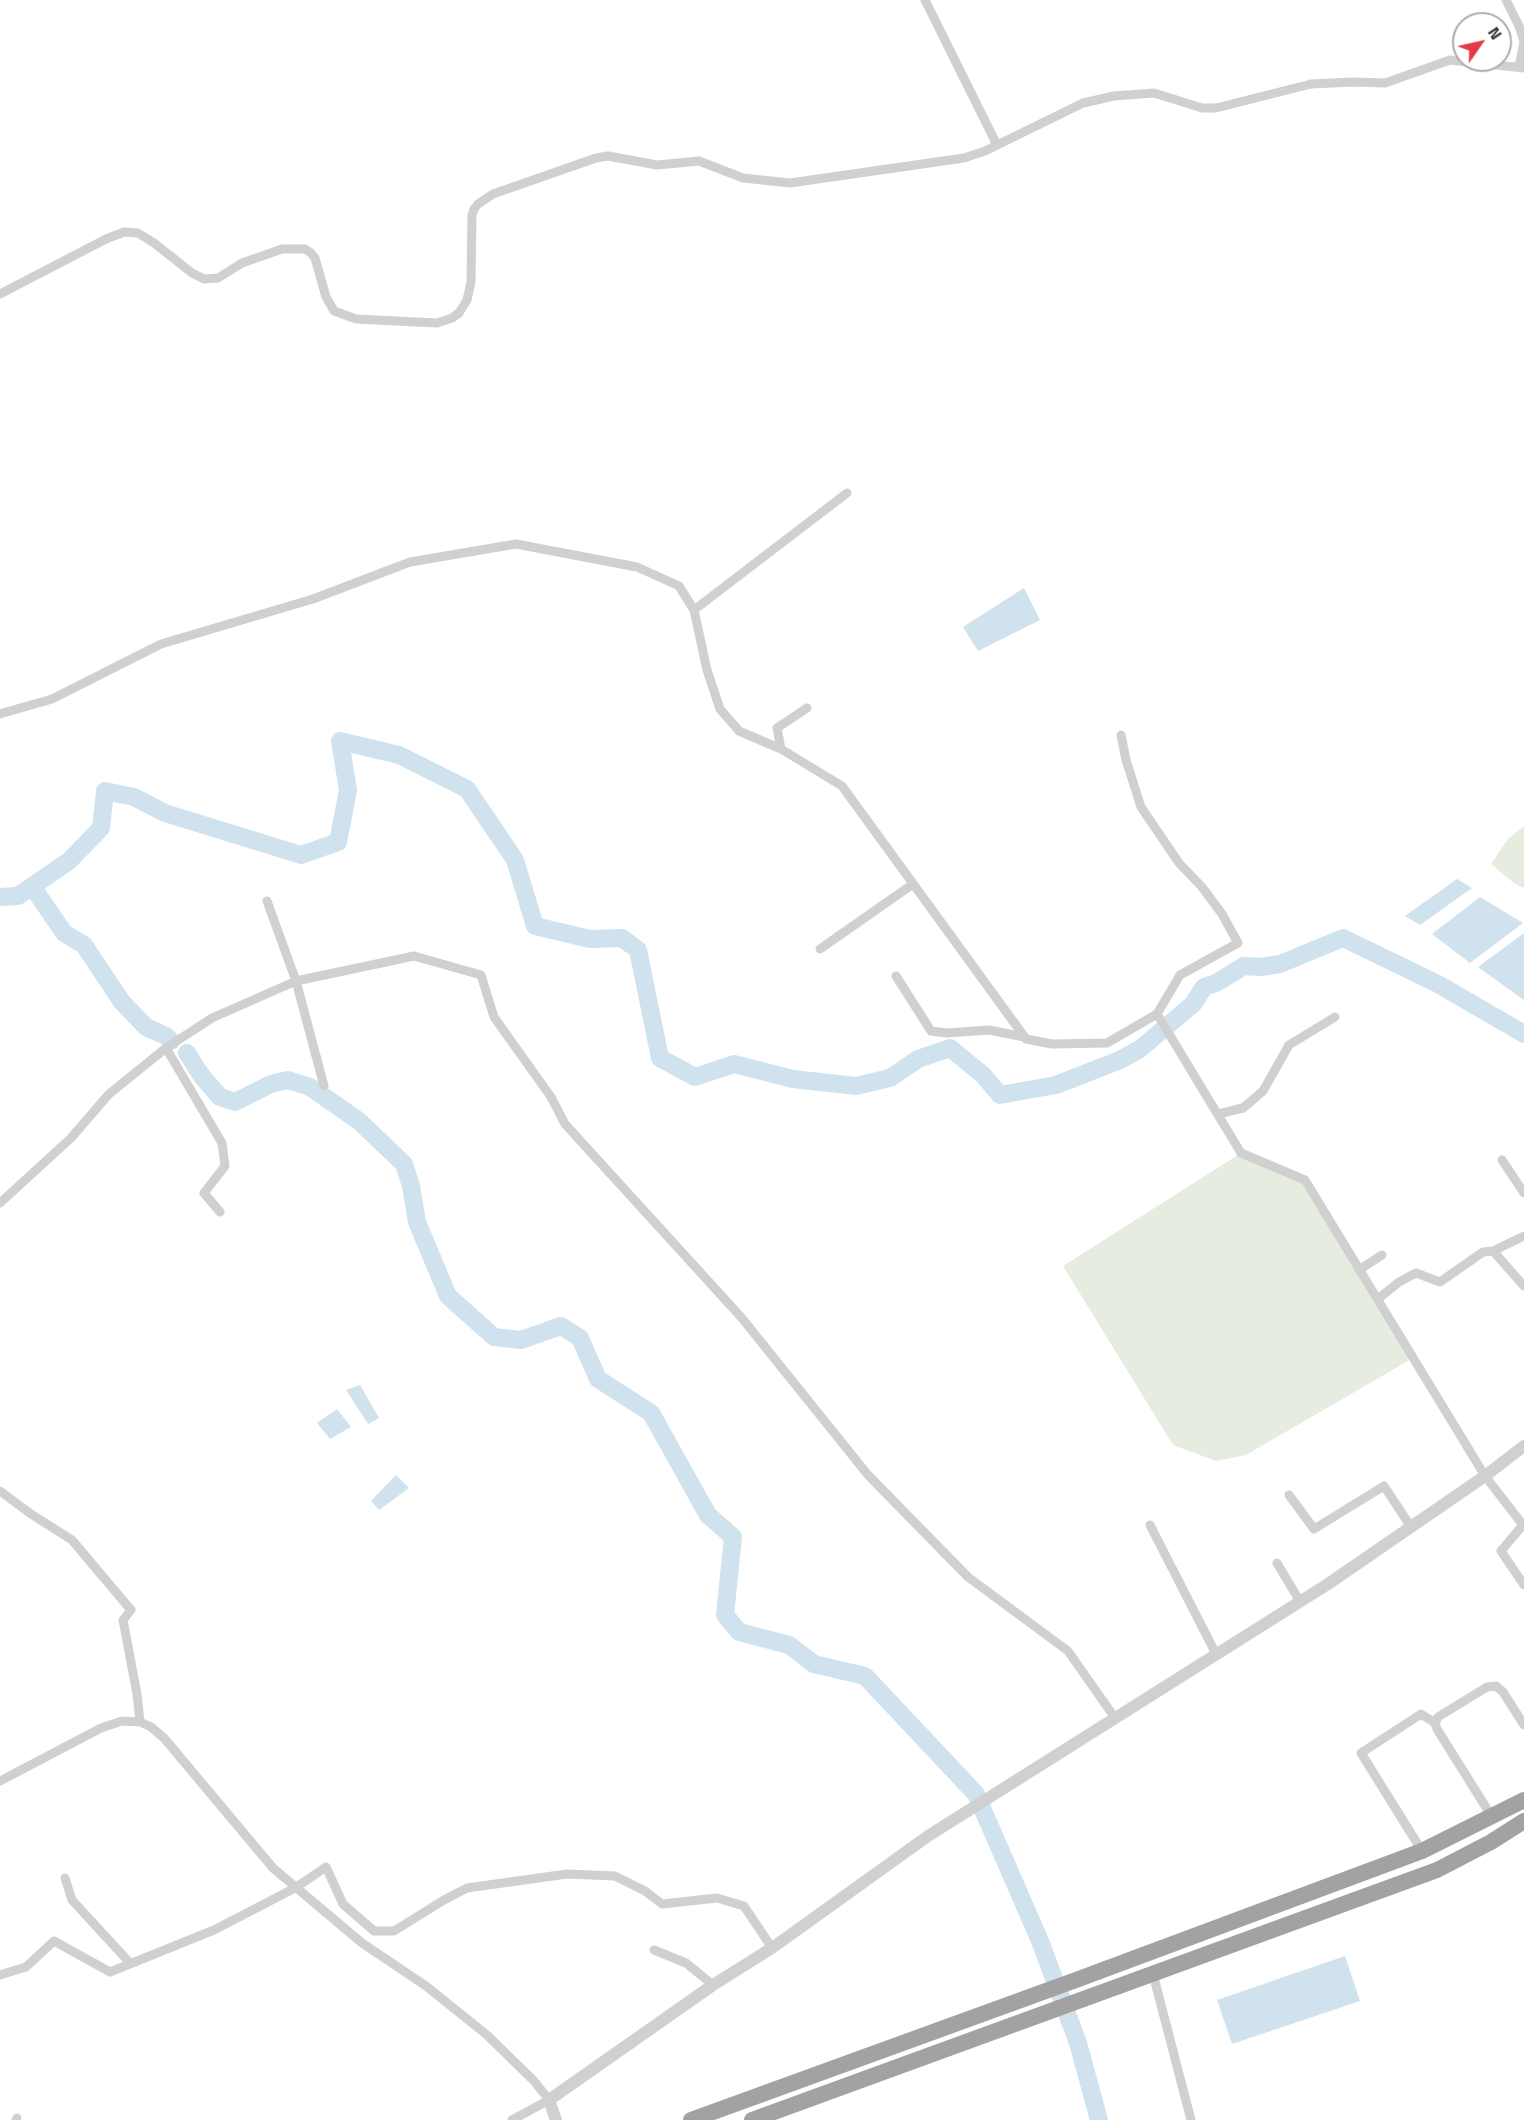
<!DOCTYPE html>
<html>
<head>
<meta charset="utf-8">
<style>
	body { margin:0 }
	#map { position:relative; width:1524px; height:2120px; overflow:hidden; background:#fff; font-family:"Titillium Web",sans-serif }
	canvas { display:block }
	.north { position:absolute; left:1452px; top:12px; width:60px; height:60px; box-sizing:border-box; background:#fff; border:2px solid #adadad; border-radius:50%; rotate:56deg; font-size:16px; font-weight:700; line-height:24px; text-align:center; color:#333 }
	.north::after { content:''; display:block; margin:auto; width:21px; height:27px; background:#e63946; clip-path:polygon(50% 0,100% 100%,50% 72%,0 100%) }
</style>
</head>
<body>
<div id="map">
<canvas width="1524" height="2120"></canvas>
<div class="north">N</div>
</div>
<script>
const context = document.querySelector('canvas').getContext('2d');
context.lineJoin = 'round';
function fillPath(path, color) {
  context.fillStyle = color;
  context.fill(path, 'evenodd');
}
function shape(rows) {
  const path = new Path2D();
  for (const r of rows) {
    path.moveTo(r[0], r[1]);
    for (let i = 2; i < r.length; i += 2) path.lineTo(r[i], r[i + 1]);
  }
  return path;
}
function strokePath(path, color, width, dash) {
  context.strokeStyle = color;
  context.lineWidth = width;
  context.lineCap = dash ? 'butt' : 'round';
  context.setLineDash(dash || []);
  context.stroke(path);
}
fillPath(shape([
	[1524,826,1524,888,1515,884,1491,864,1508,839],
	[1241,1153,1305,1180,1413,1358,1246,1455,1216,1461,1173,1445,1063,1266]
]), '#e6ecdf');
fillPath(shape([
	[1024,588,1040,620,978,651,963,627],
	[1457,879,1472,888,1420,925,1405,916],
	[1480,897,1523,923,1470,963,1432,934],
	[1524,933,1524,1000,1478,967],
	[360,1385,379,1418,368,1424,346,1390],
	[337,1409,351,1427,330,1439,317,1423],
	[396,1475,409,1488,379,1510,371,1501],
	[1345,1956,1360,2001,1232,2044,1217,2000]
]), '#cfe2ee');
strokePath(shape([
	[32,886,64,933,84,945,122,1002,146,1027,166,1036,171,1041],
	[0,897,18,896,69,861,101,828,105,791,134,797,165,813,301,855,338,842,348,790,340,741,399,755,467,789,515,860,535,926,590,939,622,938,638,950,660,1058,695,1077,734,1064,793,1079,856,1086,890,1078,918,1059,950,1048,983,1075,1000,1095,1056,1085,1120,1060,1140,1049,1193,1004,1204,987,1216,983,1244,966,1261,967,1280,964,1343,938,1438,984,1524,1034],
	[187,1053,201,1075,220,1097,235,1102,271,1084,288,1080,310,1087,359,1121,404,1164,411,1186,417,1222,448,1296,494,1337,521,1340,561,1326,580,1338,598,1379,651,1413,708,1515,733,1537,725,1615,739,1632,789,1645,814,1664,865,1676,976,1794,1040,1941,1078,2043,1099,2120]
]), '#cfe2ee', 18);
strokePath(shape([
	[925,0,997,145],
	[1506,0,1519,26,1524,42,1519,67],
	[0,294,106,239,124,232,138,233,154,243,192,273,204,279,218,278,242,263,282,249,305,249,311,253,315,258,326,297,334,311,356,319,437,323,452,318,459,313,467,300,471,282,472,215,474,209,478,204,493,194,596,158,608,156,657,165,699,161,743,178,790,183,964,158,985,151,1083,103,1114,96,1154,93,1202,108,1216,108,1311,84,1353,82,1385,83,1450,60,1524,68],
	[694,610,847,493],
	[807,708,777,728,781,749,842,786,1026,1039,1052,1044,1107,1043,1157,1014],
	[0,714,52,699,161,644,313,599,410,562,516,544,637,567,679,586,694,610,707,670,720,709,739,731,781,749],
	[1121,735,1126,760,1141,807,1179,863,1202,887,1222,914,1238,943,1180,975,1157,1014,1241,1153,1305,1180,1485,1476,1523,1525,1501,1551,1524,1585],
	[267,901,296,981,324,1086],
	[820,949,913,884],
	[896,976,931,1031,947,1033,989,1030,1024,1037],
	[166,1048,222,1143,225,1166,204,1193,220,1212],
	[1218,1114,1243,1108,1263,1091,1289,1045,1335,1017],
	[1502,1160,1524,1193],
	[0,1203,71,1138,109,1094,166,1048,212,1018,296,981,414,956,481,975,494,1017,551,1097,565,1124,741,1317,868,1475,968,1577,1068,1651,1115,1718],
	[1493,1251,1524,1236],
	[1359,1270,1382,1255],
	[1378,1299,1399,1282,1416,1273,1440,1282,1483,1252,1493,1251,1524,1286],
	[0,1491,31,1514,72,1540,131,1610,123,1620,137,1694,140,1722],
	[1289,1495,1314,1529,1384,1486,1411,1527],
	[1150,1525,1216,1654],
	[1277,1563,1299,1600],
	[0,1781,101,1728,122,1721,140,1722,151,1727,164,1738,273,1868,362,1943,426,1986,487,2035,534,2081,549,2100,512,2120],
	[1492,1817,1437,1729,1435,1723,1438,1717,1487,1687,1496,1686,1503,1692,1524,1725],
	[1422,1851,1361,1753,1421,1714,1435,1723],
	[65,1878,72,1900,130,1963],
	[654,1950,686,1963,713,1985],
	[1153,1974,1191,2120],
	[0,1975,26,1967,54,1941,110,1972,214,1930,295,1888,326,1867,343,1904,374,1931,394,1931,444,1900,467,1888,567,1874,615,1876,645,1891,662,1904,717,1898,744,1906,772,1948],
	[16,2120,17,2118]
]), '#d0d0d0', 9);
strokePath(shape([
	[556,2120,549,2100,713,1985,772,1948,928,1836,1328,1584,1485,1476,1524,1446]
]), '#d0d0d0', 12);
strokePath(shape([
	[691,2120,1076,1980,1422,1851,1524,1800],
	[752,2120,1437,1870,1491,1842,1524,1821]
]), '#a2a2a2', 16);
</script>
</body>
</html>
